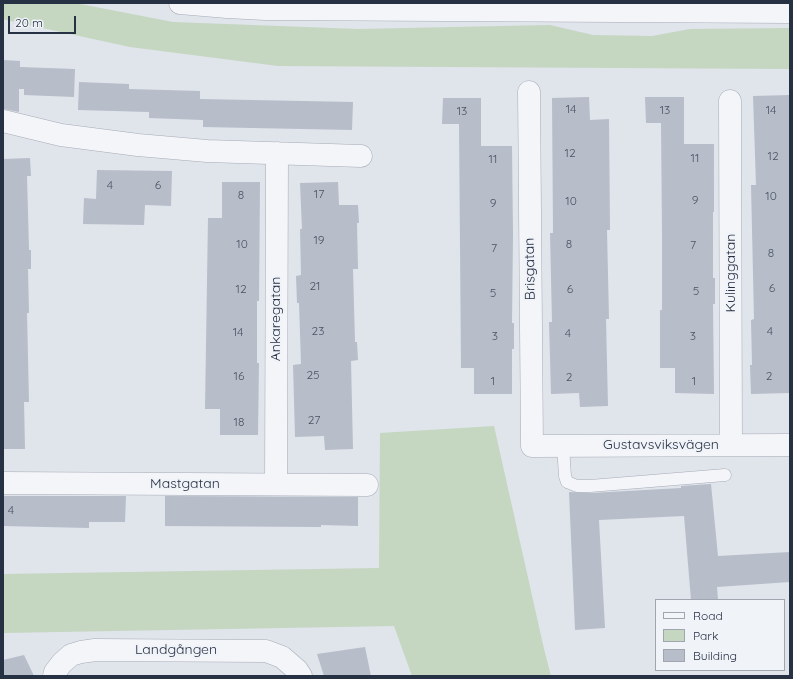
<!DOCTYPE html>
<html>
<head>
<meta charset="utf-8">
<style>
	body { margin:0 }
	#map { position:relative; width:793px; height:679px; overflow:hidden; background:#e0e4eb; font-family:Quicksand,sans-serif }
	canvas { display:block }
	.frame { position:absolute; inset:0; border:4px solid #273144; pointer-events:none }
	.legend { position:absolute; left:655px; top:599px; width:130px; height:72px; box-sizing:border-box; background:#f0f3f8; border:1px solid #a0a5b0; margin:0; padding:5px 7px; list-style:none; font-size:12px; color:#273144 }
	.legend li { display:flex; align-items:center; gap:8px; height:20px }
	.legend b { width:20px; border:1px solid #a0a5b0 }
	.scale { position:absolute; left:8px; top:16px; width:68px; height:18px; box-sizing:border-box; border:2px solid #273144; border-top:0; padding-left:5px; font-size:12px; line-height:14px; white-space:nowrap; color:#273144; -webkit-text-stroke:3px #f0f3f8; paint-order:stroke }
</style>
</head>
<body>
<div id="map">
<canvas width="793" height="679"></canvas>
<div class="frame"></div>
<ul class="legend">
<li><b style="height:5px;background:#f4f5f9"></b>Road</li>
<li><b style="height:11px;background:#c5d6c1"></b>Park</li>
<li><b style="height:11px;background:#b7bdc9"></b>Building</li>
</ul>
<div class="scale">20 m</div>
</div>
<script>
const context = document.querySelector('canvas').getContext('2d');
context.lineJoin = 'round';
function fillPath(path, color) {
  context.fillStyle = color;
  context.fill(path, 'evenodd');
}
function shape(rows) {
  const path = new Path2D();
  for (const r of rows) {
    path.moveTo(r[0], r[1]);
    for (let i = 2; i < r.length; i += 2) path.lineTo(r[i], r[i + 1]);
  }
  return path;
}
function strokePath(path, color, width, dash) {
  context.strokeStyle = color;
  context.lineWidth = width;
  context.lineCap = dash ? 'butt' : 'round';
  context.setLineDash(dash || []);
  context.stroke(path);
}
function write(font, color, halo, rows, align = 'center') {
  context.font = font + ' Quicksand,sans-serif';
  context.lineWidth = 4;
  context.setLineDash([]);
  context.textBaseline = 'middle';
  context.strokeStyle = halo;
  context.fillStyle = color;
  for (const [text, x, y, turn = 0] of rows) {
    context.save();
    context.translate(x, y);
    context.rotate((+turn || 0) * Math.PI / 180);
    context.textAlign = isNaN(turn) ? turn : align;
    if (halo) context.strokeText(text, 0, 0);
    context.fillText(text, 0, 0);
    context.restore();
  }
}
fillPath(shape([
	[3,3,75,3,173,22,358,29,550,25,593,35,652,36,690,29,790,28,790,69,278,66,130,47,10,21,3,19],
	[494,426,544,649,551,676,412,676,394,626,3,633,3,574,379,568,380,433]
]), '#c5d6c1');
fillPath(shape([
	[3,60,20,61,20,67,75,69,74,97,24,95,24,89,19,89,19,112,3,109],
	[79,82,129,84,129,89,200,91,200,99,353,102,352,130,203,127,203,120,149,118,149,112,78,110],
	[790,95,790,393,751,394,750,365,752,365,751,320,754,319,751,185,756,185,753,96],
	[589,97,590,120,609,119,610,230,607,230,609,319,606,319,608,406,580,407,579,393,551,394,549,322,552,322,550,233,553,233,552,98],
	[645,97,684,97,684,144,714,144,714,212,713,212,713,278,715,278,715,304,713,304,714,394,675,393,675,368,660,368,660,310,662,310,662,232,661,123,646,123],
	[443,98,481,98,481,146,512,146,513,235,512,323,514,323,514,349,512,349,512,394,474,394,474,368,461,368,459,124,442,124],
	[30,158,31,176,27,176,29,250,31,250,31,269,28,269,29,313,27,313,29,402,24,402,25,449,3,449,3,159],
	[97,170,172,171,171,206,145,205,144,225,83,224,84,198,96,199],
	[222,182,260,182,259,301,257,301,257,363,259,363,258,435,220,435,220,409,205,409,208,218,222,218],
	[338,182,339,205,358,205,359,223,357,223,358,269,353,269,355,342,357,342,358,360,351,361,353,449,325,450,324,436,295,437,293,365,301,364,299,303,297,303,296,276,301,275,300,229,302,229,300,183],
	[711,484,718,556,790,552,790,582,717,587,718,600,691,600,684,516,599,520,605,628,575,630,569,492,591,493,681,488,681,486],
	[3,496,126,496,125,522,89,522,89,528,3,526],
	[165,496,358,497,358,526,321,525,321,527,165,526],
	[365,647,371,676,324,676,317,654],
	[24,655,34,676,3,676,3,660]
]), '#b7bdc9');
const service = shape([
	[563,446,565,476,567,482,577,486,590,486,725,475]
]);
const minor = shape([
	[529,92,532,446,790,445],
	[730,101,731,445],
	[3,121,61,135,138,145,207,151,361,156],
	[3,483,367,485],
	[276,484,277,153],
	[54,676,55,672,62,663,71,655,81,652,95,650,266,651,282,657,297,670,301,676]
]);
const tertiary = shape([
	[180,3,227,7,265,9,790,12]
]);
strokePath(service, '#a5abb6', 13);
strokePath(minor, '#a5abb6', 23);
strokePath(tertiary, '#a5abb6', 23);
strokePath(service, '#f4f5f9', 12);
strokePath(minor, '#f4f5f9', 22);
strokePath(tertiary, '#f4f5f9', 22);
write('12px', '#4b5465', null, [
	["14",571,109],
	["13",665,110],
	["14",771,110],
	["13",462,111],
	["12",570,153],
	["12",773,156],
	["11",695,158],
	["11",493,159],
	["4",110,185],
	["6",158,185],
	["17",319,194],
	["8",241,195],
	["10",771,196],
	["9",695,200],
	["10",571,201],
	["9",493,203],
	["19",319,240],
	["10",242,244],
	["8",569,244],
	["7",693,245],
	["7",494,248],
	["8",771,253],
	["21",315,286],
	["6",772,288],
	["12",241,289],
	["6",570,289],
	["5",696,291],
	["5",493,293],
	["23",318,331],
	["4",770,331],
	["14",238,332],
	["4",568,333],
	["3",495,336],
	["3",693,336],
	["25",313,375],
	["16",239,376],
	["2",769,376],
	["2",569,377],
	["1",493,381],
	["1",694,381],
	["27",314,420],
	["18",239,422],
	["4",11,510]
]);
write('14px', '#273144', '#f0f3f8', [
	["Brisgatan",530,269,-91],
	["Kulinggatan",731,273,-90],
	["Ankaregatan",276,319,-90],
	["Gustavsviksvägen",661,445],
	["Mastgatan",185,484],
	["Landgången",176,650]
]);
</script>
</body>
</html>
